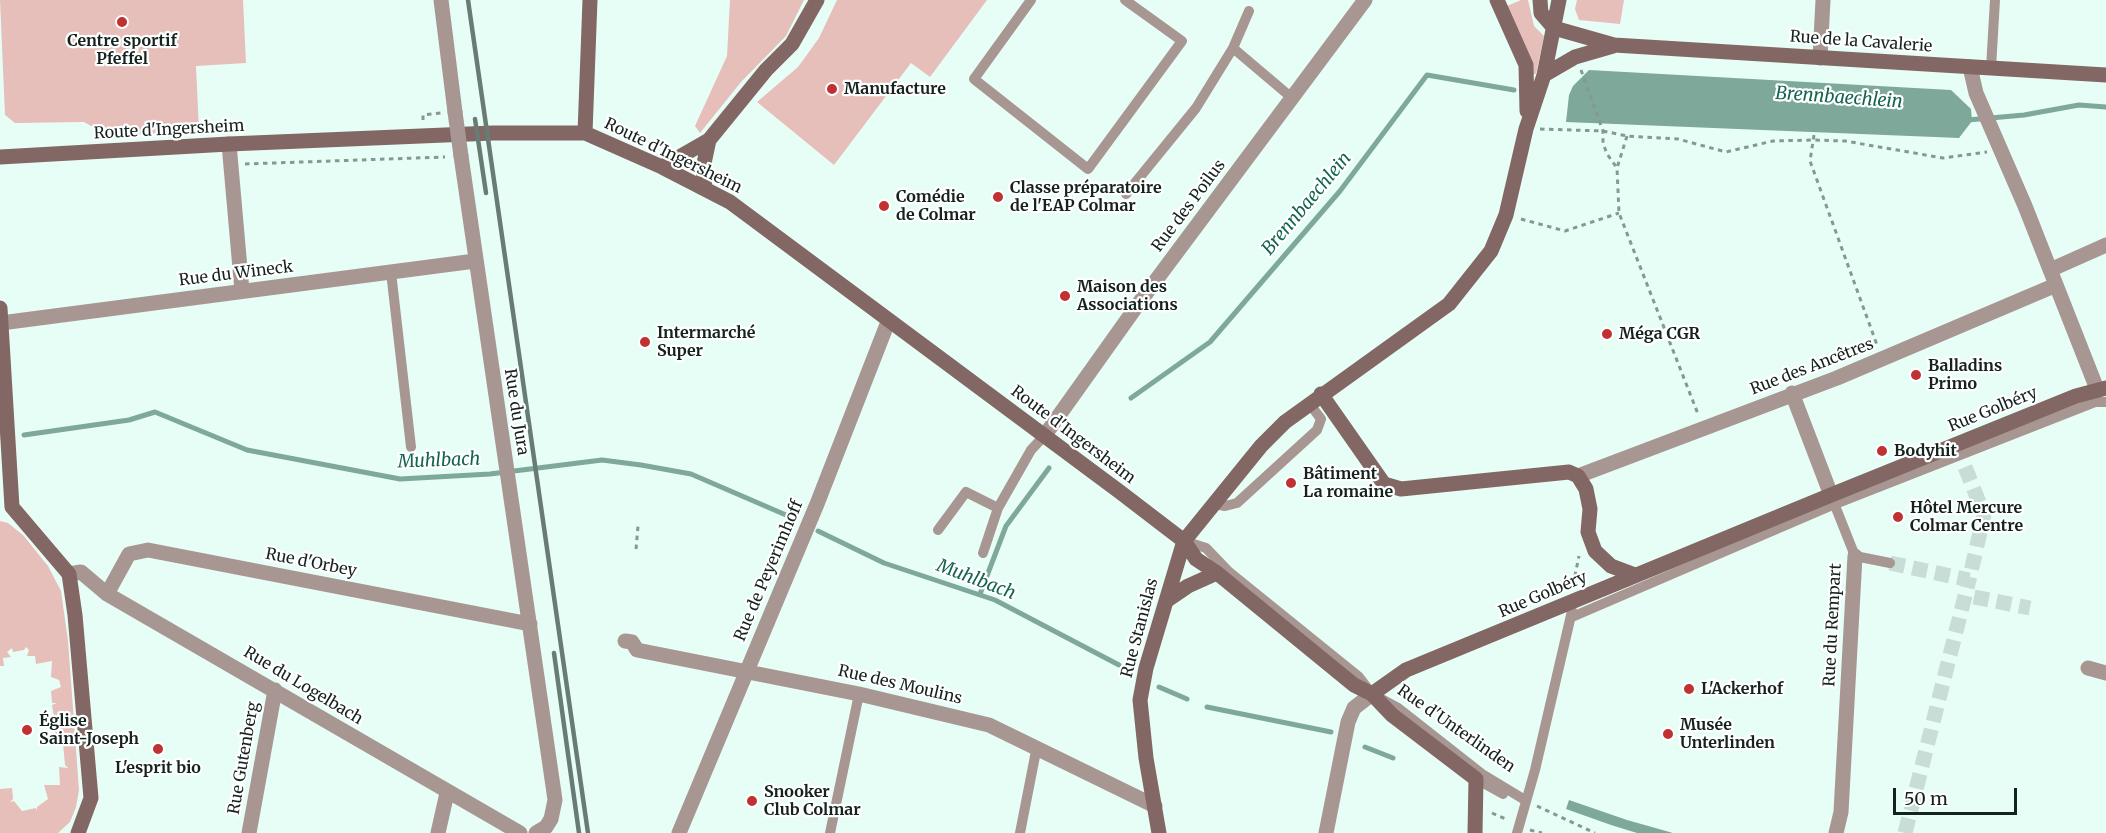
<!DOCTYPE html>
<html>
<head>
<meta charset="utf-8">
<style>
	body { margin:0 }
	#map { position:relative; width:2106px; height:833px; overflow:hidden; background:#e7fef6; font-family:Merriweather,serif }
	canvas { display:block }
	.scale { position:absolute; left:1893px; top:788px; width:124px; height:27px; box-sizing:border-box; border:3px solid #14231e; border-top:0; padding-left:8px; font-size:18px; line-height:21px; white-space:nowrap; color:#14231e; -webkit-text-stroke:4px #fff; paint-order:stroke }
</style>
</head>
<body>
<div id="map">
<canvas width="2106" height="833"></canvas>
<div class="scale">50 m</div>
</div>
<script>
const context = document.querySelector('canvas').getContext('2d');
context.lineJoin = 'round';
function fillPath(path, color) {
  context.fillStyle = color;
  context.fill(path, 'evenodd');
}
function shape(rows) {
  const path = new Path2D();
  for (const r of rows) {
    path.moveTo(r[0], r[1]);
    for (let i = 2; i < r.length; i += 2) path.lineTo(r[i], r[i + 1]);
  }
  return path;
}
function strokePath(path, color, width, dash) {
  context.strokeStyle = color;
  context.lineWidth = width;
  context.lineCap = dash ? 'butt' : 'round';
  context.setLineDash(dash || []);
  context.stroke(path);
}
function write(font, color, halo, rows, align = 'center') {
  context.font = font + ' Merriweather,serif';
  context.lineWidth = 4.5;
  context.setLineDash([]);
  context.textBaseline = 'middle';
  context.strokeStyle = halo;
  context.fillStyle = color;
  for (const [text, x, y, turn = 0] of rows) {
    context.save();
    context.translate(x, y);
    context.rotate((+turn || 0) * Math.PI / 180);
    context.textAlign = isNaN(turn) ? turn : align;
    if (halo) context.strokeText(text, 0, 0);
    context.fillText(text, 0, 0);
    context.restore();
  }
}
fillPath(shape([
	[0,0,243,0,246,63,196,66,199,131,118,136,107,135,84,122,15,123,5,115],
	[730,0,804,0,786,36,741,82,700,133,695,126,727,56],
	[837,0,987,0,930,77,911,63,834,165,757,102,798,67,819,38],
	[1521,0,1528,0,1534,26,1544,36,1536,74,1532,74,1507,6],
	[1577,0,1624,0,1620,24,1579,20,1575,9],
	[0,521,8,523,23,535,48,566,61,591,68,641,79,790,76,807,70,822,58,833,0,833,0,789,12,788,13,799,10,802,14,801,22,811,36,808,37,811,37,807,48,799,44,785,60,785,59,767,68,768,65,765,63,744,66,740,55,743,55,731,59,730,54,730,53,718,58,717,54,717,52,705,57,703,52,703,51,691,61,687,59,680,51,677,52,661,36,664,35,656,27,656,29,650,26,647,24,650,13,652,12,648,7,652,11,657,3,658,4,666,0,666]
]), '#e6beba');
fillPath(shape([
	[1589,70,1951,90,1971,109,1972,121,1959,138,1566,122,1569,95,1573,86],
	[1569,800,1627,820,1673,833,1637,833,1611,825,1566,809]
]), '#7ea89a');
strokePath(shape([
	[1968,120,2024,115,2079,105,2106,107],
	[1131,398,1210,342,1340,191,1427,75,1514,90],
	[24,435,129,420,155,412,247,450,400,479,490,474,602,460,641,465,691,474,786,515],
	[818,531,884,563,995,600,1119,665],
	[980,594,1006,526,1049,468],
	[1159,687,1187,699],
	[1207,707,1331,732],
	[1365,747,1393,758]
]), '#7ea89a', 5);
strokePath(shape([
	[1890,563,1969,580,1984,515,1965,467],
	[1974,597,2030,608],
	[1905,833,1969,580]
]), '#c7ddd6', 15, [15, 8]);
strokePath(shape([
	[1581,70,1603,131,1603,143,1607,154,1617,168],
	[423,120,423,115,441,113],
	[1540,129,1603,131,1627,136,1678,139,1726,152,1773,141,1813,140,1845,141,1943,158,1987,152],
	[1814,135,1810,161,1877,345],
	[1627,136,1617,168,1619,213,1698,414],
	[245,164,445,157],
	[1521,219,1565,231,1619,213],
	[636,549,638,526],
	[1573,585,1579,556],
	[1537,806,1595,833],
	[1492,813,1508,820],
	[1530,830,1542,833]
]), '#859892', 3, [4.5, 4.5]);
strokePath(shape([
	[1031,0,974,79,1088,169,1182,41,1125,0],
	[1249,11,1233,48,1292,98],
	[1991,68,1995,0],
	[1126,194,1196,108,1233,48],
	[391,272,411,447],
	[1832,498,1855,556,1890,563],
	[1214,504,1225,506,1237,503,1317,430,1321,419,1309,403],
	[938,530,966,492,998,508],
	[1184,541,1206,548,1229,572,1359,677,1372,694,1398,708,1482,774,1525,800],
	[983,553,998,508,1031,450,1045,435],
	[1572,617,1835,504,2095,402,2106,402],
	[1476,779,1503,794],
	[830,833,859,694],
	[1020,833,1037,746],
	[1517,833,1535,770,1572,611]
]), '#a89693', 10);
strokePath(shape([
	[441,0,455,112],
	[1820,58,1823,0],
	[1970,67,1976,93,2025,206,2097,389],
	[229,144,242,291],
	[461,156,553,786,555,800,551,819,546,827,536,833],
	[2050,270,2106,245],
	[1,323,475,261],
	[1792,393,1831,495],
	[1045,435,1139,303,1365,0],
	[1578,476,1837,378,2056,285],
	[69,574,81,572,107,594,520,833],
	[107,594,129,554,148,550,530,624],
	[625,641,632,642,637,650,859,694,989,725,1155,806],
	[2088,668,2106,673],
	[249,833,275,690],
	[438,833,447,793],
	[679,833,817,504,888,322],
	[1326,833,1348,722,1354,708,1372,694],
	[1836,833,1841,812,1855,556]
]), '#a89693', 15);
strokePath(shape([
	[1497,0,1526,65,1527,111],
	[1540,0,1541,13,1554,28,1614,45,2106,75],
	[1544,75,1575,57,1613,46],
	[585,133,590,0],
	[0,157,229,144,493,133,585,133,662,167,730,202,1120,492,1184,541,1196,559,1217,573,1354,685,1372,694,1392,715,1476,779,1475,833],
	[662,167,709,140,766,70,792,44,817,0],
	[705,189,703,168,709,140],
	[0,308,12,507,69,574,75,615,91,798,78,833],
	[1321,394,1384,484,1401,489,1569,472,1578,476,1586,489,1590,509,1588,532,1595,551,1611,566,1635,575],
	[1166,601,1188,586,1217,573],
	[1372,694,1406,670,1831,495,2076,396,2106,388],
	[1159,833,1146,758,1140,700,1146,668,1184,541,1261,446,1285,422,1449,304,1491,251,1506,215,1526,129,1544,75,1559,0]
]), '#826764', 15);
strokePath(shape([
	[468,0,588,833],
	[475,119,486,193],
	[554,653,579,833]
]), '#697b75', 4.5);
strokePath(shape([
	[455,112,461,156]
]), '#a89693', 15);
for (const [x, y, r, color] of [
	[122,22,6,"#c03132"],
	[832,89,6,"#c03132"],
	[998,197,6,"#c03132"],
	[884,206,6,"#c03132"],
	[1065,296,6,"#c03132"],
	[1607,334,6,"#c03132"],
	[645,342,6,"#c03132"],
	[1916,375,6,"#c03132"],
	[1882,451,6,"#c03132"],
	[1291,483,6,"#c03132"],
	[1898,517,6,"#c03132"],
	[1689,689,6,"#c03132"],
	[27,730,6,"#c03132"],
	[1668,734,6,"#c03132"],
	[158,749,6,"#c03132"],
	[752,801,6,"#c03132"]
]) {
  const dot = new Path2D();
  dot.arc(x, y, r, 0, 2 * Math.PI);
  context.fillStyle = color;
  context.fill(dot);
  strokePath(dot, '#fff', 2);
}
write('bold 16px', '#14231e', '#fff', [
	["Centre sportif",122,41,"center"],
	["Pfeffel",122,59,"center"],
	["Manufacture",844,89],
	["Classe préparatoire",1010,188],
	["de l'EAP Colmar",1010,206],
	["Comédie",896,197],
	["de Colmar",896,215],
	["Maison des",1077,287],
	["Associations",1077,305],
	["Intermarché",657,333],
	["Super",657,351],
	["Méga CGR",1619,334],
	["Balladins",1928,366],
	["Primo",1928,384],
	["Bodyhit",1894,451],
	["Bâtiment",1303,474],
	["La romaine",1303,492],
	["Hôtel Mercure",1910,508],
	["Colmar Centre",1910,526],
	["L'Ackerhof",1701,689],
	["Église",39,721],
	["Saint-Joseph",39,739],
	["Musée",1680,725],
	["Unterlinden",1680,743],
	["L'esprit bio",158,768,"center"],
	["Snooker",764,792],
	["Club Colmar",764,810]
], 'left');
write('16px', '#14231e', '#fff', [
	["Rue de la Cavalerie",1861,42,4],
	["Route d'Ingersheim",169,130,-3],
	["Route d'Ingersheim",673,156,26],
	["Rue des Poilus",1189,206,-53],
	["Rue du Wineck",236,274,-7],
	["Rue des Ancêtres",1812,367,-21],
	["Rue Golbéry",1993,410,-22],
	["Rue du Jura",516,412,81],
	["Route d'Ingersheim",1073,435,37],
	["Rue d'Orbey",311,563,11],
	["Rue de Peyerimhoff",769,571,-67],
	["Rue Golbéry",1543,595,-23],
	["Rue du Rempart",1833,625,-87],
	["Rue Stanislas",1140,628,-75],
	["Rue des Moulins",900,685,13],
	["Rue du Logelbach",303,686,31],
	["Rue d'Unterlinden",1456,729,35],
	["Rue Gutenberg",244,758,-80]
]);
write('italic 18px', '#136450', '#fff', [
	["Brennbaechlein",1839,98,4],
	["Brennbaechlein",1307,204,-50],
	["Muhlbach",439,461,-2],
	["Muhlbach",976,580,21]
]);
</script>
</body>
</html>
